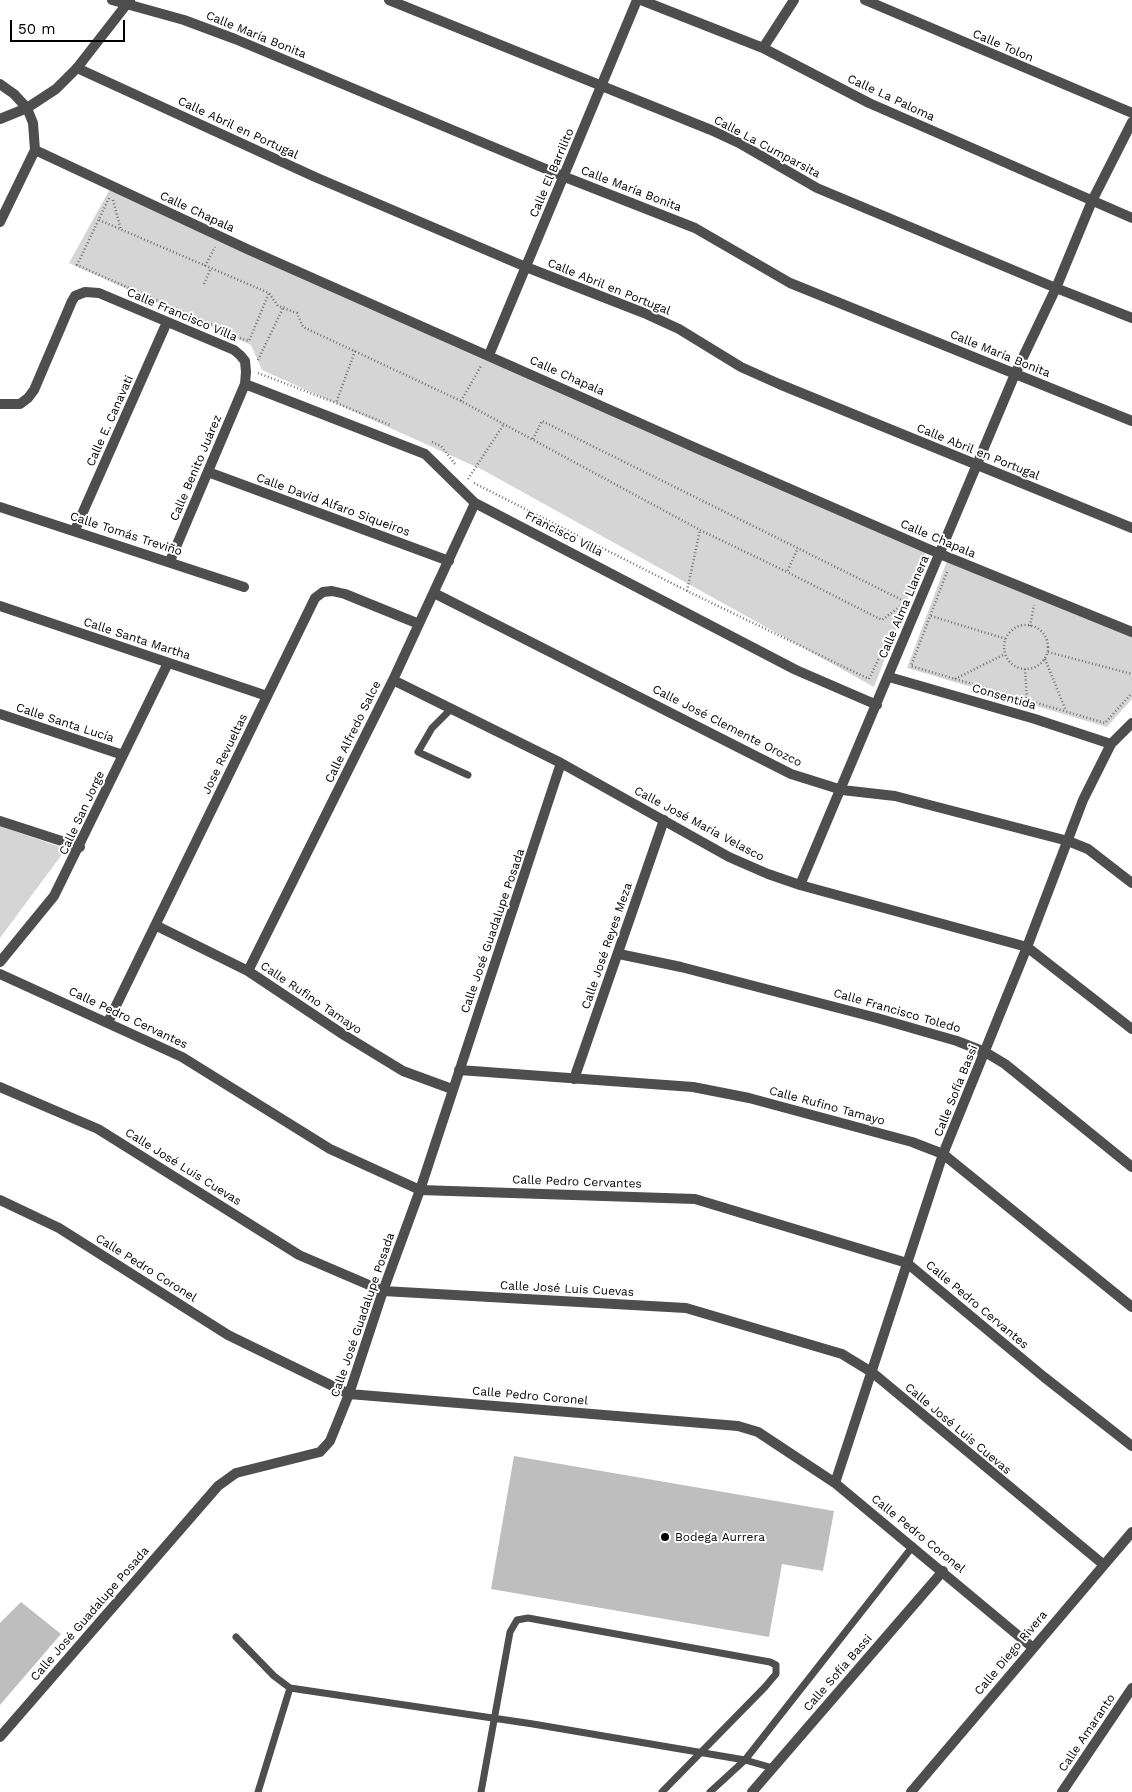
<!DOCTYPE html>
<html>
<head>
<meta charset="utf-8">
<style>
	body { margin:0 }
	#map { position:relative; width:1132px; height:1792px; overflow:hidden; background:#fff; font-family:"Work Sans",sans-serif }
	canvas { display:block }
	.scale { position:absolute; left:10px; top:20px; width:115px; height:22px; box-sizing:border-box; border:2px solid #000; border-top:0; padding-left:6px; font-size:15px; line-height:18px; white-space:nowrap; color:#000; -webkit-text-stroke:4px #fff; paint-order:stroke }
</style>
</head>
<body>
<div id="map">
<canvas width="1132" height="1792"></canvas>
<div class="scale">50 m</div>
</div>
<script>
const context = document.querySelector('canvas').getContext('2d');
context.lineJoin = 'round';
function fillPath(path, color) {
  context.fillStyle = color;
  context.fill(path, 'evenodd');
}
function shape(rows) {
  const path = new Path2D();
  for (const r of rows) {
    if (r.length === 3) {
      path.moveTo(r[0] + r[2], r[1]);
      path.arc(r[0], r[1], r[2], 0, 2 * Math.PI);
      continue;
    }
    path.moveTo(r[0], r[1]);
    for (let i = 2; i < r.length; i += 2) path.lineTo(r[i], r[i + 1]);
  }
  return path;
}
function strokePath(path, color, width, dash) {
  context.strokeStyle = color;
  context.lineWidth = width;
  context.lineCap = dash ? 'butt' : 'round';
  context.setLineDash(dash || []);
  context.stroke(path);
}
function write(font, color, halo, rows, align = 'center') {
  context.font = font + ' "Work Sans",sans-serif';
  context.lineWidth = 4;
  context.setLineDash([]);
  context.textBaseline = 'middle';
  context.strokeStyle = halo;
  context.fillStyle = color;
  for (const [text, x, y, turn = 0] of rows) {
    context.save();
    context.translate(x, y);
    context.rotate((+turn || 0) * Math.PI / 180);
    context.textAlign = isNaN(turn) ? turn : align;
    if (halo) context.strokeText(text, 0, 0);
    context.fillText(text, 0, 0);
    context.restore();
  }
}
fillPath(shape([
	[110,189,926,552,874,687,483,470,262,370,251,345,69,263],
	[947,561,1132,636,1132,699,1107,727,907,668],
	[0,826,66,849,0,938]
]), '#d5d5d5');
fillPath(shape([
	[514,1456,834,1511,823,1571,782,1564,769,1637,491,1589],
	[21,1602,61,1634,0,1705,0,1623]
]), '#bebebe');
strokePath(shape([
	[109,198,77,265,233,334],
	[113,200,121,230],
	[99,220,269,293,278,306,297,313,303,327,461,401,700,530,787,572,798,548],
	[205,266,215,247],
	[204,284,211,268],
	[240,338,249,341,269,293],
	[355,351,336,403,390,425],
	[258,360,284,306],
	[258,373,336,403],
	[461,401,481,366],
	[533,439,542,421,906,602,882,620,787,572],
	[432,442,441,446,455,464],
	[468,479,504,424],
	[474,483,687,591,869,679,890,635],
	[947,572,911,666,1105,723,1132,693],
	[687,591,700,530],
	[931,616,1006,639],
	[1026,647,22],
	[1030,626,1034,605],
	[1048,652,1132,674],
	[1045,659,1066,711],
	[1025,669,1027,700],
	[955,679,1005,654]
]), '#707070', 2.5, [1, 2.5]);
strokePath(shape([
	[452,708,432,728,418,752,468,775],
	[236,1637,274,1676,290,1688,533,1724,745,1760,773,1768],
	[258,1792,290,1688],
	[481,1792,510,1632,517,1620,528,1618,770,1662,776,1665,776,1674,765,1687,662,1792],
	[710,1792,745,1760,913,1546]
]), '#4e4e4e', 7);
strokePath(shape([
	[112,0,184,20,235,39,565,177,695,228,790,283,1132,421],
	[389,0,711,130,739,143,817,188,1056,288,1132,318],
	[641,0,763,48,869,103,1132,218],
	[865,0,1132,113],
	[763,48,794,0],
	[77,68,315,177,526,267,644,313,679,329,741,367,779,384,1132,528],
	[0,84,14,94,27,108,33,123,35,150,0,222],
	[35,150,247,249,696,448,940,554,1132,632],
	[489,355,637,0],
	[245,384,425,454,475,503,796,670,877,705],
	[0,404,20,404,28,398,34,390,72,301,75,296,85,292,99,293,234,350,240,355,245,361,246,372,245,384,170,561],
	[208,472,449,561],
	[0,507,244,587],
	[75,530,167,322],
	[434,593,791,774,842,790,895,796,1068,841,1088,849,1132,883],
	[0,606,267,696],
	[889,677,1035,719,1111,744],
	[393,680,561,763,729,857,768,874,800,885,1027,947,1132,1029],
	[0,714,123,755],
	[0,821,80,847],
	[800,885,1015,374,1056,288,1092,201,1132,122],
	[157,926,248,971,344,1035,403,1071,452,1089],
	[619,954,681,967,877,1018,957,1041,985,1052,1005,1064,1132,1167],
	[0,962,54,896,168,663],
	[248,971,393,680,475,503],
	[0,974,182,1057,330,1149,420,1190,695,1199,907,1263,1044,1377,1132,1446],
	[108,1022,315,598,323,592,332,591,345,594,419,624],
	[459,1070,693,1087,749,1098,912,1142,943,1154,1132,1307],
	[574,1079,664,820],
	[0,1087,98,1129,299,1255,383,1291,686,1308,842,1354,873,1373,1104,1565],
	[0,1200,59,1228,228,1335,349,1394,738,1426,758,1432,835,1483,1032,1647],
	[835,1483,943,1154,1027,947,1083,800,1111,744,1132,723],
	[0,1737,218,1486,236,1473,320,1452,330,1441,349,1394,383,1291,420,1190,561,763],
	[752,1792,943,1571],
	[911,1792,1132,1532],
	[1062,1792,1132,1688]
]), '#4e4e4e', 10);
strokePath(shape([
	[0,119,27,108,56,89,77,68,130,0]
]), '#4e4e4e', 10);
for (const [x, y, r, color] of [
	[665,1537,5,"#000"]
]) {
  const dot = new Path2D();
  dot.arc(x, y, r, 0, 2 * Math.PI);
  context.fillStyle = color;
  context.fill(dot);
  strokePath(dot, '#fff', 2);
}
write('12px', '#000', '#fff', [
	["Calle María Bonita",256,35,22],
	["Calle Tolon",1003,46,23],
	["Calle La Paloma",891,98,25],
	["Calle Abril en Portugal",238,128,25],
	["Calle La Cumparsita",767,147,28],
	["Calle El Barrilito",552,173,-67],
	["Calle María Bonita",631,189,21],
	["Calle Chapala",197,212,25],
	["Calle Abril en Portugal",609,287,22],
	["Calle Francisco Villa",182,315,23],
	["Calle María Bonita",1000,354,22],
	["Calle Chapala",567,376,24],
	["Calle E. Canavati",110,421,-66],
	["Calle Abril en Portugal",978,452,22],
	["Calle Benito Juárez",196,468,-67],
	["Calle David Alfaro Siqueiros",333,505,20],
	["Calle Tomás Treviño",126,534,18],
	["Francisco Villa",564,534,27],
	["Calle Chapala",938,539,23],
	["Calle Alma Llanera",904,607,-67],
	["Calle Santa Martha",137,639,18],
	["Consentida",1004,697,16],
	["Calle Santa Lucía",65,723,18],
	["Calle José Clemente Orozco",727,726,27],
	["Calle Alfredo Salce",353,732,-64],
	["Jose Revueltas",225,754,-64],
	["Calle San Jorge",82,813,-65],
	["Calle José María Velasco",699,824,28],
	["Calle José Guadalupe Posada",493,931,-71],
	["Calle José Reyes Meza",607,946,-71],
	["Calle Rufino Tamayo",311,998,34],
	["Calle Francisco Toledo",897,1011,16],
	["Calle Pedro Cervantes",128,1018,25],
	["Calle Sofía Bassi",956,1091,-68],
	["Calle Rufino Tamayo",827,1106,15],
	["Calle José Luis Cuevas",183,1167,32],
	["Calle Pedro Cervantes",577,1182,2],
	["Calle Pedro Coronel",146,1268,32],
	["Calle José Luis Cuevas",567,1289,3],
	["Calle Pedro Cervantes",977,1305,40],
	["Calle José Guadalupe Posada",363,1315,-71],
	["Calle Pedro Coronel",530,1396,5],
	["Calle José Luis Cuevas",958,1429,40],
	["Calle Pedro Coronel",918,1534,39],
	["Calle José Guadalupe Posada",90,1614,-49],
	["Calle Diego Rivera",1011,1653,-50],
	["Calle Sofía Bassi",838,1673,-49],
	["Calle Amaranto",1087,1733,-56]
]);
write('12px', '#000', '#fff', [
	["Bodega Aurrera",675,1537]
], 'left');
</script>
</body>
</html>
